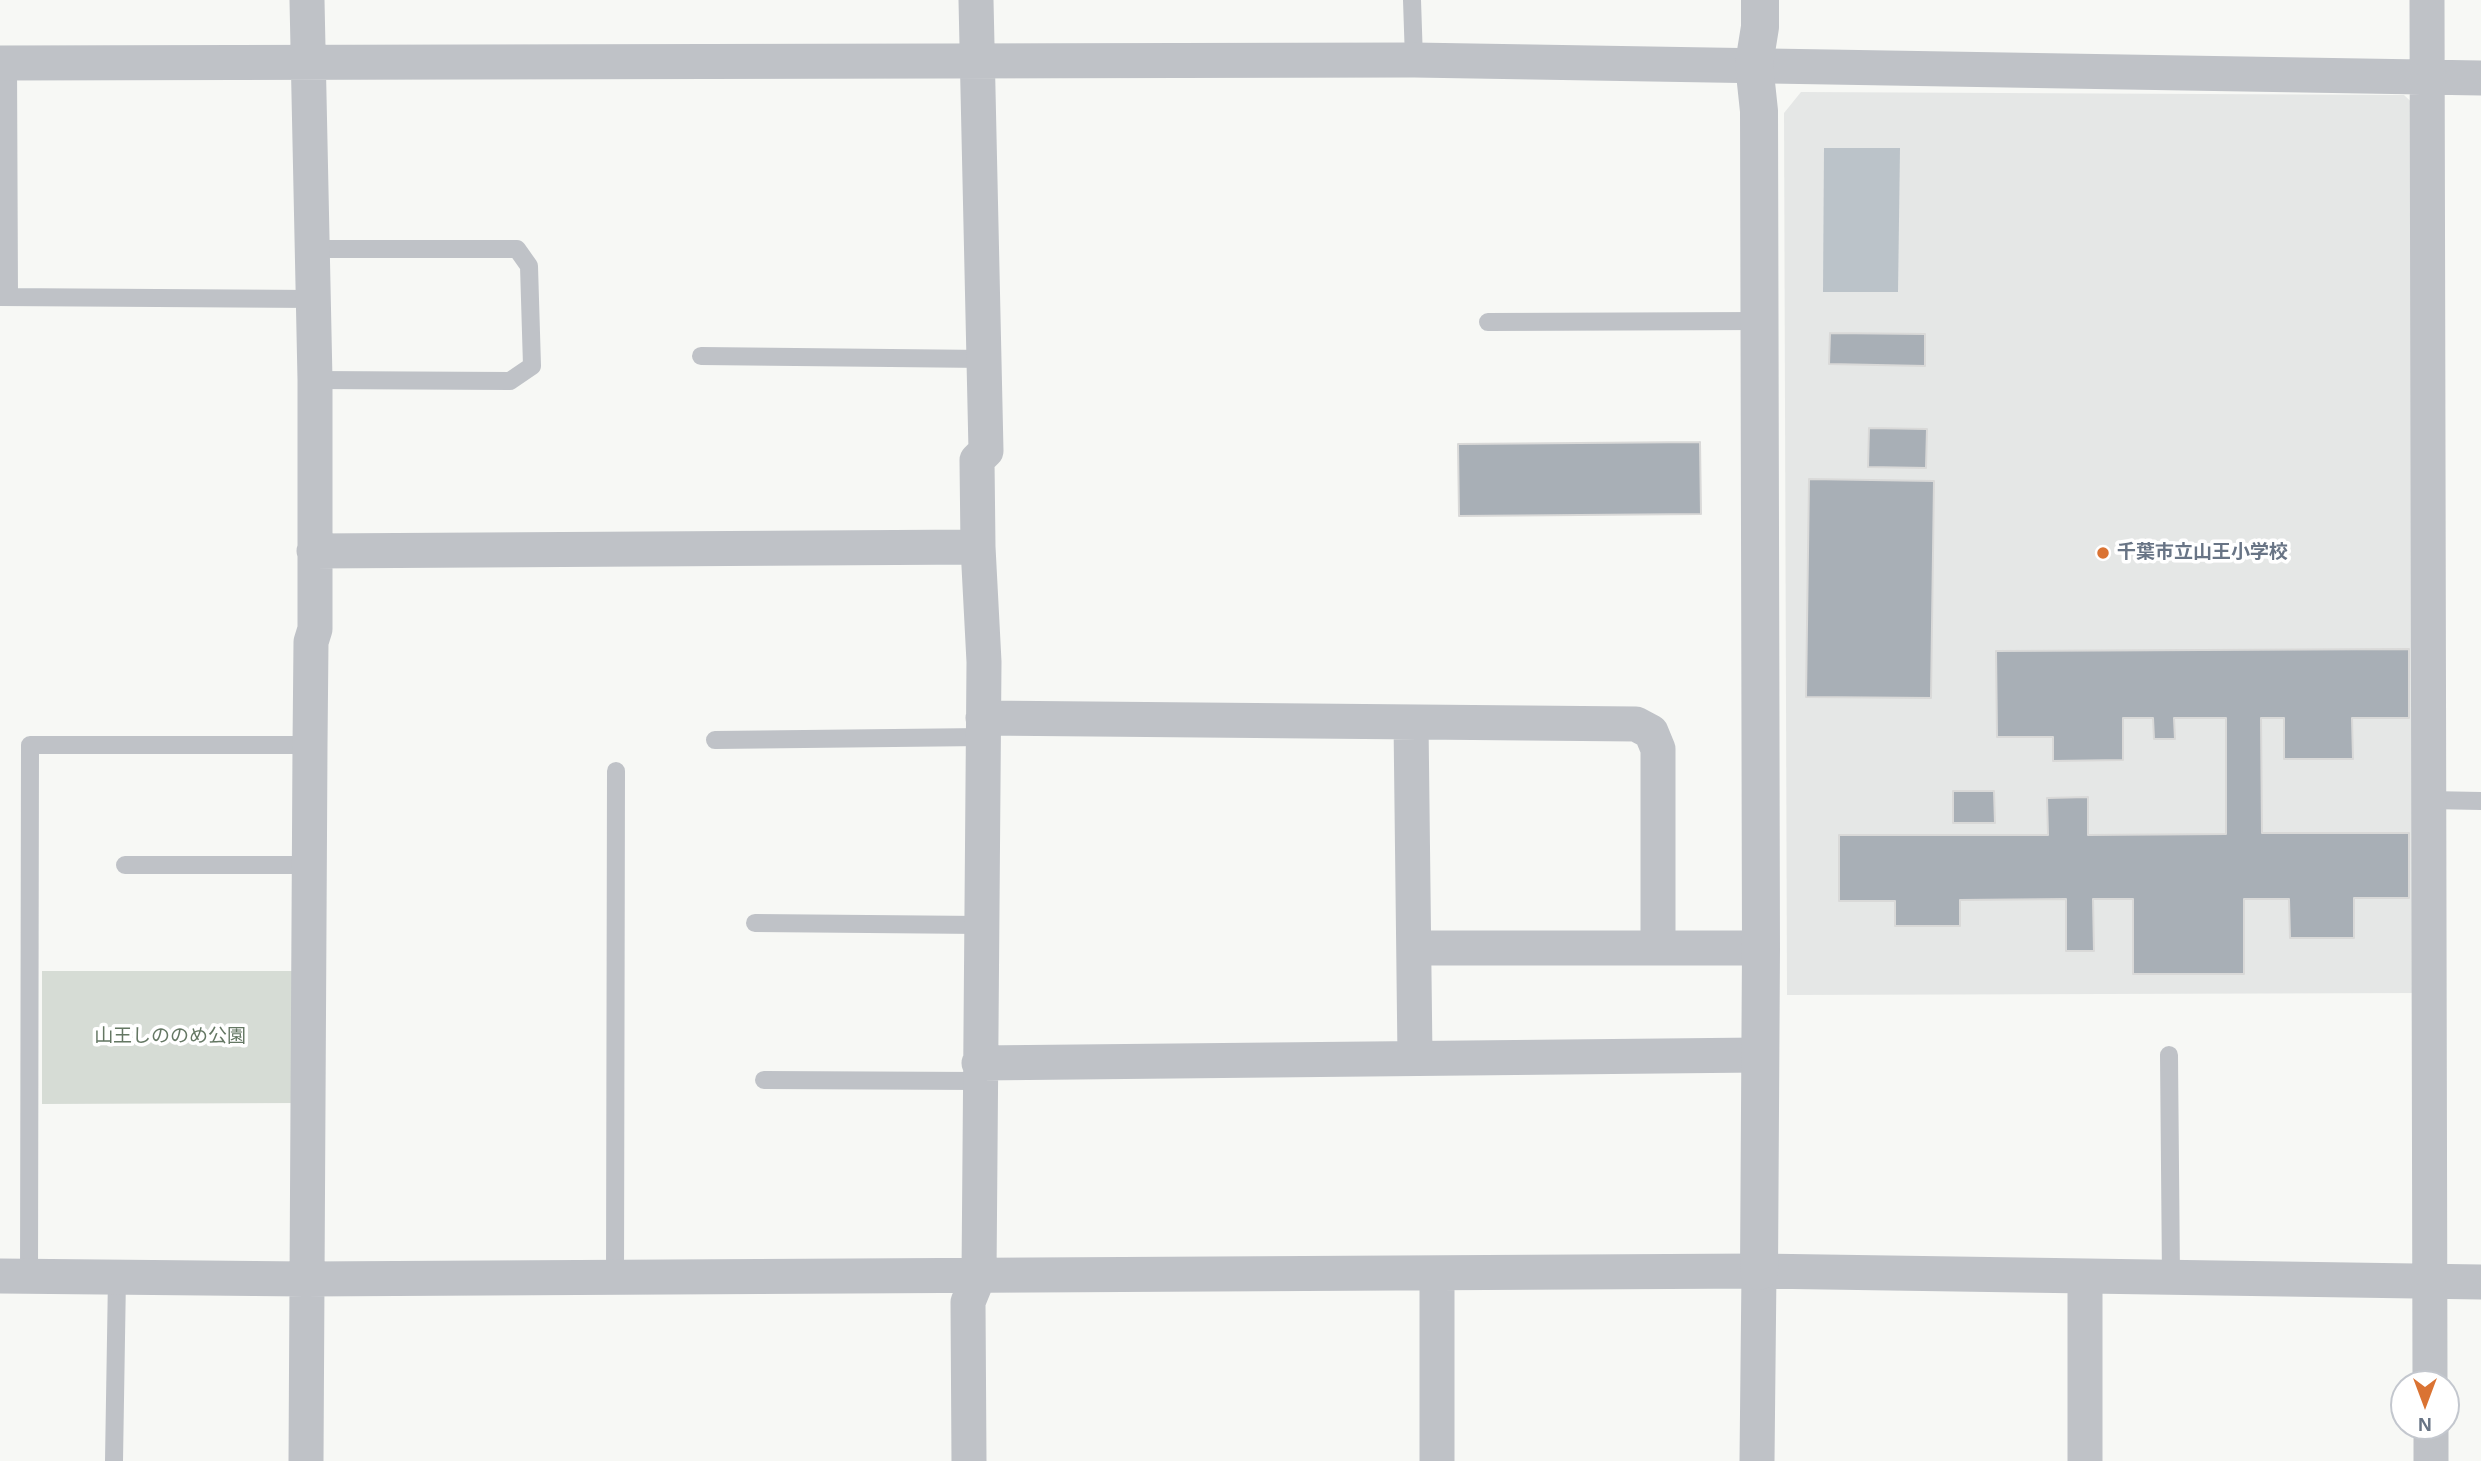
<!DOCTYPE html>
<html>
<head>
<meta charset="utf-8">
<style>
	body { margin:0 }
	#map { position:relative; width:2481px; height:1461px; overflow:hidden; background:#f7f8f5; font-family:Arial,sans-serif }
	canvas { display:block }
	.north { position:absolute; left:2390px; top:1370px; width:70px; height:70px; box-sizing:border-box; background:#fff; border:2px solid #c3c7ce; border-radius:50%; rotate:180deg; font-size:19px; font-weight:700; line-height:28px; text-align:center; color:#687485 }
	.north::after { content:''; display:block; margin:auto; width:24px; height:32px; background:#da7333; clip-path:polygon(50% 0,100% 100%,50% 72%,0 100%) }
</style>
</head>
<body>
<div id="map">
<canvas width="2481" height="1461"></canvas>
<div class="north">N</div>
</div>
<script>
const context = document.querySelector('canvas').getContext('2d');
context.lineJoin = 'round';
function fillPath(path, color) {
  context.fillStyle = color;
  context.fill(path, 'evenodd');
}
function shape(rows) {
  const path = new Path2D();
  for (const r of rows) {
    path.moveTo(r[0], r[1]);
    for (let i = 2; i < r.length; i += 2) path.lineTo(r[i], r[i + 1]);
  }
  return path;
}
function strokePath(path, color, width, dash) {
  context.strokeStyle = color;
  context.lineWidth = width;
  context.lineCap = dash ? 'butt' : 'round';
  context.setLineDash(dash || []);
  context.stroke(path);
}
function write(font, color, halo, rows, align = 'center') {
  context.font = font + ' Arial,"Noto Sans JP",sans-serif';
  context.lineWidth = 7;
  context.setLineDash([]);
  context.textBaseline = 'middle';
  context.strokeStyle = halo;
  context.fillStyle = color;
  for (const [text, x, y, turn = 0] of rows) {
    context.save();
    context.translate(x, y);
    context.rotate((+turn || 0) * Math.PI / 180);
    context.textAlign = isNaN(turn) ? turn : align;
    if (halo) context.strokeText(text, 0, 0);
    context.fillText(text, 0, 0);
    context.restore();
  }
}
fillPath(shape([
	[1801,92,2404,95,2421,111,2421,993,1787,995,1784,113]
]), '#e5e7e6');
fillPath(shape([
	[42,971,299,971,299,1103,42,1104]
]), '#d6dcd5');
fillPath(shape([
	[1824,148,1900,148,1898,292,1823,292]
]), '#bbc3c9');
const building = shape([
	[1830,333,1925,334,1925,366,1829,364,1830,333],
	[1869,428,1927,429,1926,468,1868,467,1869,428],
	[1700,442,1701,514,1459,516,1458,444,1700,442],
	[1809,479,1934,481,1931,698,1806,697,1809,479],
	[2409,649,2409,718,2352,718,2353,759,2284,759,2284,718,2261,718,2262,833,2409,833,2409,898,2354,898,2354,938,2290,938,2289,899,2244,899,2244,974,2133,974,2133,899,2093,899,2094,951,2066,951,2066,899,1960,900,1960,926,1895,926,1895,901,1839,901,1839,835,2048,835,2047,798,2088,797,2088,835,2226,834,2226,718,2174,718,2175,739,2154,739,2153,718,2123,718,2123,760,2053,761,2053,737,1997,737,1996,651,2409,649],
	[1953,791,1994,791,1995,823,1953,823,1953,791]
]);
fillPath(building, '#a8afb6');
strokePath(building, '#d9d9d8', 2);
strokePath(shape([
	[1412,0,1414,60],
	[8,63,9,297],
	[313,249,517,249,529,266,532,366,510,381,315,380],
	[0,297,314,299],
	[1488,322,1759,321],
	[701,356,985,359],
	[715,740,983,737],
	[2429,800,2481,801],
	[125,865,310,865],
	[755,923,981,925],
	[2169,1055,2171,1278],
	[764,1080,978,1081],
	[29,1276,30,745,310,745],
	[615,1277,616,771],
	[114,1461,117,1277]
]), '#bfc2c7', 18);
strokePath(shape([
	[2427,0,2430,1384],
	[0,63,1414,60,2481,78],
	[314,551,978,547],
	[983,718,1636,724,1651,732,1658,749,1658,947],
	[1411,722,1415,1058],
	[1414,948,1761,948],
	[979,1063,1759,1055],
	[0,1276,305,1279,1759,1271,2481,1282],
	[2085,1277,2085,1461],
	[2431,1426,2431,1461],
	[306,1461,310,745,311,642,315,629,315,380,307,0],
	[969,1461,968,1302,979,1275,984,662,978,547,977,460,986,451,976,0],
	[1437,1461,1437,1274],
	[1757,1461,1759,1271]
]), '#bfc2c7', 35);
strokePath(shape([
	[1759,1271,1761,948,1759,111,1754,64,1760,27,1760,0]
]), '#bfc2c7', 38);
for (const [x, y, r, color] of [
	[2103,553,7,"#da7333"]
]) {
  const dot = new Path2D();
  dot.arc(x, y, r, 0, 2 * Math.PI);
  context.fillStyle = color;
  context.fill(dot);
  strokePath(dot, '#fff', 2.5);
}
write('bold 19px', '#687485', '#fff', [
	["千葉市立山王小学校",2117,553]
], 'left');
write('19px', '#647763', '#fff', [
	["山王しののめ公園",170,1037]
]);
</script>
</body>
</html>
